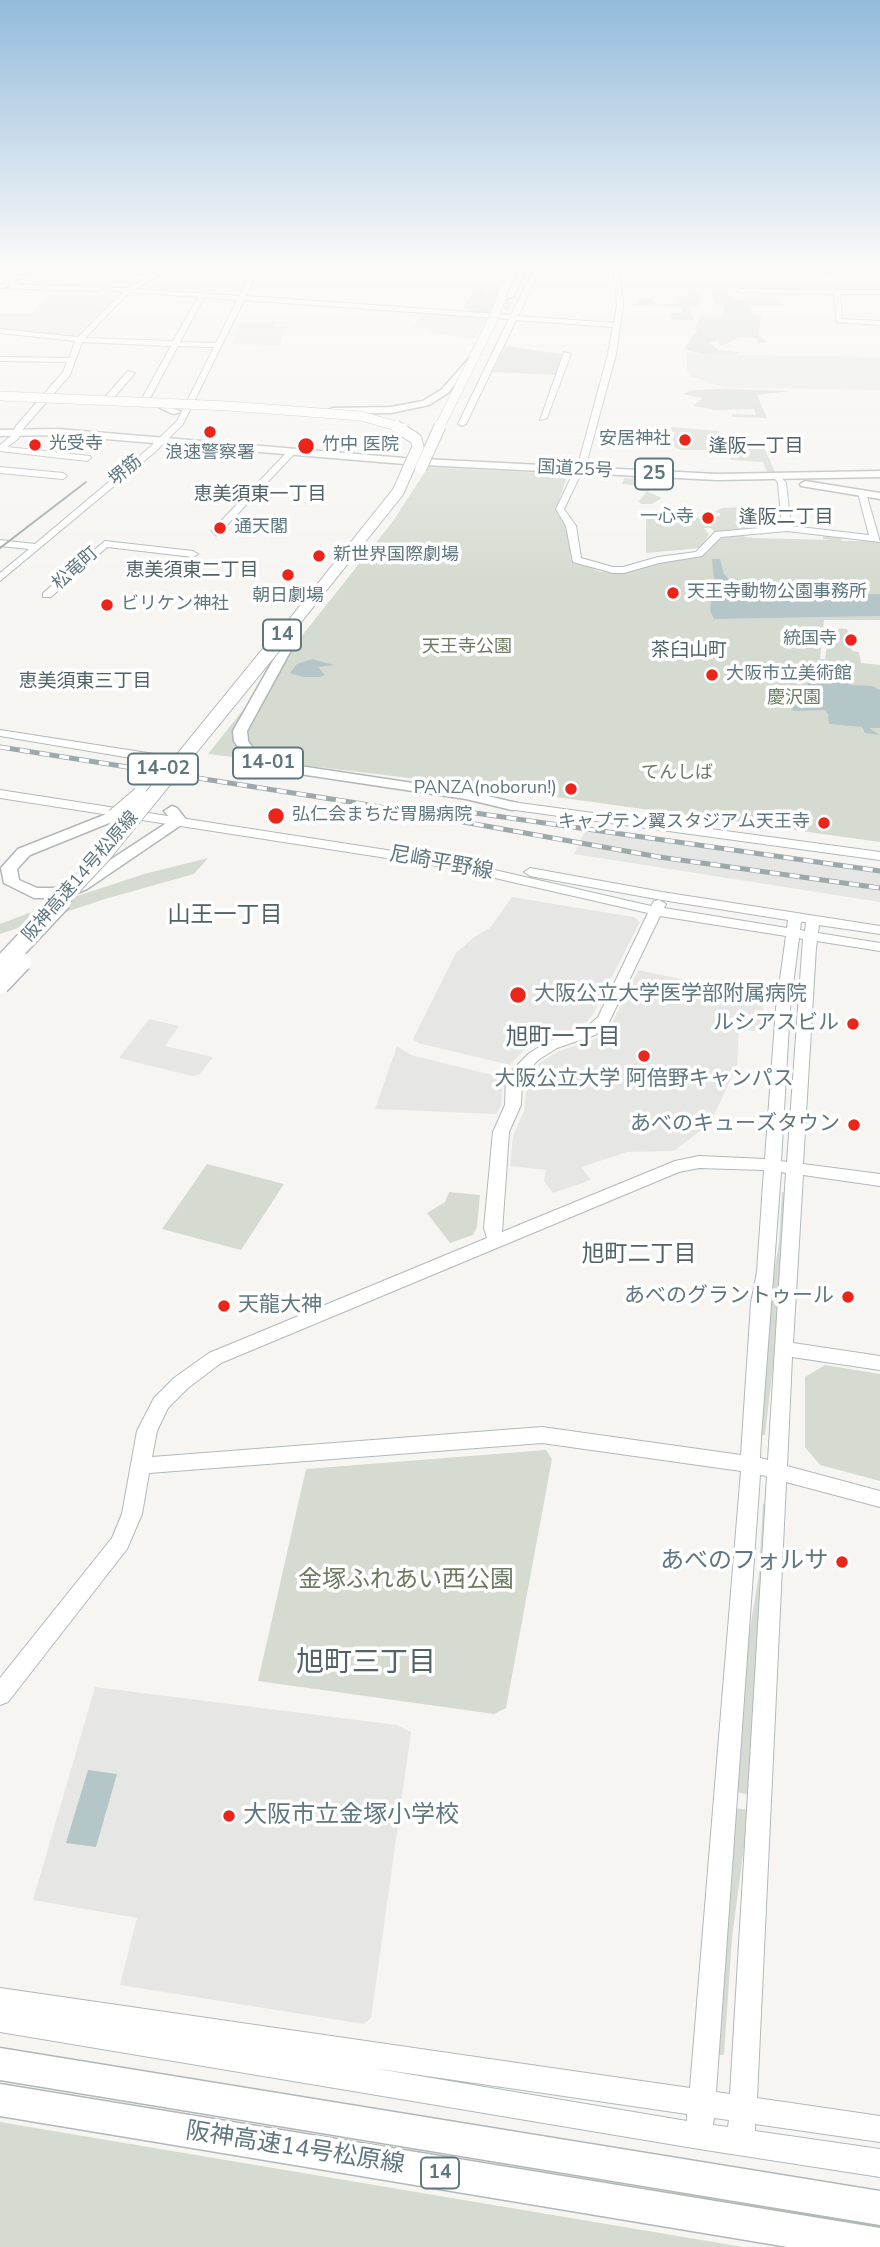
<!DOCTYPE html>
<html>
<head>
<meta charset="utf-8">
<style>
	body { margin:0 }
	canvas { display:block; background:#f6f5f2 }
</style>
</head>
<body>
<canvas width="880" height="2247"></canvas>
<script>
const context = document.querySelector('canvas').getContext('2d');
context.lineJoin = 'round';
function fillPath(path, color) {
  context.fillStyle = color;
  context.fill(path, 'evenodd');
}
function shape(rows) {
  const path = new Path2D();
  for (const r of rows) {
    path.moveTo(r[0], r[1]);
    for (let i = 2; i < r.length; i += 2) path.lineTo(r[i], r[i + 1]);
  }
  return path;
}
function strokePath(path, color, width, dash) {
  context.strokeStyle = color;
  context.lineWidth = width;
  context.lineCap = dash ? 'butt' : 'round';
  context.setLineDash(dash || []);
  context.stroke(path);
}
function write(font, color, halo, rows, align = 'center') {
  context.font = font + ' "Nunito Sans","Noto Sans JP",sans-serif';
  context.lineWidth = 7;
  context.setLineDash([]);
  context.textBaseline = 'middle';
  context.strokeStyle = halo;
  context.fillStyle = color;
  for (const [text, x, y, turn = 0] of rows) {
    context.save();
    context.translate(x, y);
    context.rotate((+turn || 0) * Math.PI / 180);
    context.textAlign = isNaN(turn) ? turn : align;
    if (halo) context.strokeText(text, 0, 0);
    context.fillText(text, 0, 0);
    context.restore();
  }
}
fillPath(shape([
	[699,265,826,265,815,267,816,270,841,271,843,276,708,274,699,272],
	[49,295,116,297,77,335,0,329,0,313,31,313],
	[426,313,430,313,487,317,476,337,470,338,429,333,432,329,411,327],
	[240,322,275,323,274,327,285,327,279,345,232,344],
	[687,354,880,357,880,390,724,387,690,376,687,370],
	[587,827,880,868,880,902,574,854],
	[512,897,634,917,640,922,592,1016,582,1027,544,1039,524,1050,510,1065,418,1043,413,1039,456,953,474,937,490,928],
	[638,970,764,997,762,1032,739,1029,737,1066,708,1128,700,1131,674,1151,627,1152,581,1167,591,1180,553,1193,544,1181,546,1170,510,1166,513,1136,524,1111,527,1080,531,1071,541,1062,559,1051,593,1040,602,1034,613,1021],
	[149,1019,179,1026,165,1046,213,1057,199,1075,192,1076,119,1058],
	[397,1046,411,1055,500,1077,503,1081,501,1106,496,1114,375,1109],
	[95,1687,397,1725,411,1732,371,2018,364,2024,120,1985,137,1918,33,1900]
]), '#e6e7e5');
fillPath(shape([
	[476,286,484,286,482,290,490,291,493,286,501,287,489,314,467,313,470,309,463,308],
	[688,292,698,292,702,295,699,305,690,307,694,320,672,320,670,313,682,313,682,309,676,306,631,305,637,304,638,298,653,299,653,303,659,304,677,304,680,302,678,297,682,295,690,299,687,294],
	[711,292,726,292,733,300,779,299,782,305,750,305,753,315,761,316,759,336,768,342,758,343,756,338,739,337,724,345,720,345,718,340,709,343,719,350,739,352,735,354,701,354,684,349,697,330,696,326,700,317,723,317,724,305,716,305],
	[508,346,561,354,562,356,555,375,493,372,504,347],
	[726,389,790,391,791,391,757,395,767,418,732,417,732,414,756,415,754,409,715,410,694,406,702,398,682,394,693,390],
	[671,427,719,431,724,449,724,447,764,447,775,472,767,472,763,462,731,460,729,453,724,450,680,450,672,446,670,441,673,434,677,432,672,432],
	[428,467,562,474,567,477,556,509,567,526,571,560,601,572,624,573,660,562,700,556,708,552,721,536,742,533,745,537,754,538,832,540,823,539,824,534,843,536,841,541,880,541,880,620,824,620,820,659,825,659,829,628,847,629,852,651,859,652,861,663,880,665,880,842,477,786,208,754,393,521],
	[624,478,662,480,660,488,652,488,648,492,662,498,652,504,641,504,639,501,647,491,640,490,641,486,622,484],
	[741,507,758,514,753,517,766,517,768,522,781,523,780,527,715,532,711,528,704,528,709,534,701,548,646,553,646,513,708,519,708,516,720,516,720,513,714,512,722,508],
	[208,858,194,874,105,899,0,934,0,924,50,905,144,874],
	[207,1164,284,1184,241,1250,162,1229],
	[449,1192,480,1195,477,1227,473,1235,450,1243,427,1213,445,1202],
	[782,1192,787,1193,780,1307,765,1435,761,1435,769,1304,779,1242],
	[825,1365,880,1374,880,1481,820,1465,805,1447,805,1377],
	[546,1450,552,1459,506,1708,494,1714,258,1681,306,1469],
	[763,1504,769,1504,750,1795,737,1792,745,1659,759,1574],
	[734,1808,749,1810,732,1938,724,2055,717,2055],
	[0,2122,743,2247,0,2247]
]), '#d6dbd1');
fillPath(shape([
	[712,559,720,559,724,574,733,584,758,593,807,596,880,594,880,616,714,619,710,610,714,580],
	[312,659,334,665,318,667,325,675,319,677,303,677,290,673,297,664],
	[847,674,854,676,849,680,851,685,872,686,880,690,880,728,869,728,880,735,865,733,862,727,829,724,828,714,825,710,795,711,791,709,795,705,791,701,812,700,805,691,811,676,837,678],
	[88,1770,117,1774,96,1847,66,1843]
]), '#b4c6c8');
strokePath(shape([
	[213,534,224,523]
]), '#d0d6d5', 9, [9, 4.5]);
strokePath(shape([
	[494,317,505,308,509,297]
]), '#d0d6d5', 9, [9, 4.5]);
const secondary = shape([
	[167,265,175,265,136,289,239,296,255,265,261,265,246,296,511,315,536,265,542,265,518,316,614,323,617,305,613,265,619,265,623,305,616,354,587,461,564,509,576,526,581,558,613,567,623,567,658,557,696,552,715,532,782,526,778,483,773,476,777,473,786,483,791,526,869,535,858,493,862,490,866,493,880,542,787,531,721,537,702,556,659,563,624,573,613,573,573,562,566,526,556,509,579,461,608,354,613,327,516,320,466,424,462,426,458,424,509,319,244,300,183,424,155,452,0,581,0,573,29,549,0,546,0,540,35,544,149,448,177,421,214,347,178,346,148,402,144,404,140,402,171,346,82,342,70,375,23,429,18,439,7,447,90,456,91,458,87,461,0,451,0,445,11,436,16,426,63,372,67,362,0,361,0,357,69,358,75,341,0,333,0,329,78,337,123,292,111,290,111,288,128,288,167,265],
	[130,292,198,297,173,341,85,338,130,292],
	[204,297,237,300,216,343,180,342,204,297],
	[0,284,99,287,102,289,99,291,0,288,0,284],
	[739,289,880,290,880,294,840,294,842,319,880,321,880,325,837,322,834,294,737,292,739,289],
	[564,352,571,354,547,418,540,420,564,352],
	[128,371,135,373,110,402,104,402,104,398,128,371],
	[290,449,297,451,227,525,221,525,221,521,290,449],
	[0,467,63,473,67,476,63,479,0,473,0,467],
	[105,541,193,551,198,554,193,557,107,547,51,597,43,597,43,593,105,541],
	[0,730,167,756,173,760,167,764,0,736,0,730],
	[0,790,451,860,651,906,654,901,659,900,666,904,664,908,787,928,788,920,662,900,530,876,524,872,530,868,662,892,880,926,880,934,819,925,818,933,880,943,880,951,817,941,816,947,803,1164,880,1174,880,1186,803,1175,793,1343,880,1356,880,1370,792,1357,787,1466,880,1491,880,1507,786,1482,757,2098,880,2116,880,2142,755,2124,755,2131,880,2149,880,2177,699,2149,0,2032,0,1988,690,2088,741,1471,542,1443,149,1473,142,1514,127,1549,8,1702,0,1705,0,1678,112,1538,122,1514,137,1431,154,1398,174,1378,209,1353,487,1238,484,1228,493,1132,505,1105,506,1077,528,1054,547,1042,585,1029,598,1017,648,913,451,868,0,798,0,790],
	[660,916,786,936,776,1008,765,1159,699,1156,675,1161,502,1232,509,1132,521,1105,522,1078,538,1060,557,1048,595,1035,609,1022,660,916],
	[801,922,806,922,805,931,800,930,801,922],
	[799,938,803,939,787,1162,781,1161,790,1008,799,938],
	[699,1168,764,1170,757,1272,751,1303,741,1455,542,1427,152,1457,157,1431,168,1408,188,1388,221,1363,679,1172,699,1168],
	[781,1172,786,1173,768,1460,760,1458,761,1437,781,1172],
	[760,1475,767,1476,730,2094,716,2092,760,1475],
	[372,2068,687,2114,687,2121,372,2068],
	[714,2118,729,2120,728,2127,713,2125,714,2118],
	[512,802,880,852,880,860,508,809,506,806,512,802]
]);
const primary = shape([
	[880,265,880,268,877,266,877,265,880,265]
]);
const highway = shape([
	[521,265,529,265,513,297,506,299,521,265],
	[472,355,476,358,448,393,429,405,391,413,332,414,327,411,332,408,391,407,423,401,442,389,472,355],
	[160,404,166,404,181,412,173,414,160,408,160,404],
	[58,429,404,458,717,474,880,471,880,477,717,480,404,464,58,435,0,436,0,430,58,429],
	[805,481,880,493,880,499,801,486,800,484,805,481],
	[290,637,296,641,247,731,248,741,253,748,271,759,293,765,466,791,517,803,519,806,517,809,512,810,466,799,293,773,261,765,243,754,234,741,233,731,284,641,290,637],
	[172,806,177,808,184,817,187,820,184,823,87,889,65,898,34,898,4,883,1,868,18,849,109,813,119,813,122,816,119,819,30,855,17,869,19,880,37,888,62,888,75,883,168,822,171,819,164,811,172,806],
	[0,2048,880,2191,880,2225,0,2080,0,2048],
	[0,2084,880,2228,880,2247,788,2247,0,2116,0,2084]
]);
strokePath(secondary, '#b0b9bc', 2);
strokePath(primary, '#b1b8bb', 2);
strokePath(highway, '#b1b7b9', 3);
fillPath(secondary, '#fff');
fillPath(primary, '#fff');
fillPath(highway, '#fff');
strokePath(shape([
	[0,548,86,482]
]), '#9da8ab', 2);
const railFar1 = shape([
	[0,292,41,265]
]);
const rail = shape([
	[0,747,363,804,659,857,880,888],
	[447,809,880,871]
]);
strokePath(railFar1, '#9da8ab', 2.5);
strokePath(rail, '#9da8ab', 5);
strokePath(railFar1, '#fff', 2, [6]);
strokePath(rail, '#fff', 3.5, [10]);
const highwayBridgeFar3 = shape([
	[0,396,228,406,361,416,403,428],
	[439,428,494,317,514,265]
]);
const highwayBridgeFar2 = shape([
	[421,468,440,426],
	[283,636,398,492,418,447,416,439,396,426]
]);
const highwayBridgeFar1 = shape([
	[114,816,140,794],
	[60,902,103,856,284,634]
]);
const highwayBridge = shape([
	[0,967,62,901],
	[0,985,22,962]
]);
strokePath(highwayBridgeFar3, '#b1b7b9', 10, []);
strokePath(highwayBridgeFar2, '#b1b7b9', 13, []);
strokePath(highwayBridgeFar1, '#b1b7b9', 16, []);
strokePath(highwayBridge, '#b1b7b9', 21, []);
strokePath(highwayBridgeFar3, '#fff', 9);
strokePath(highwayBridgeFar2, '#fff', 11);
strokePath(highwayBridgeFar1, '#fff', 14);
strokePath(highwayBridge, '#fff', 18);
const sky = context.createLinearGradient(0, 0, 0, 580);
sky.addColorStop(0, '#93bbdb');
sky.addColorStop(0.46, '#fbfaf9');
sky.addColorStop(1, '#fbfaf900');
context.fillStyle = sky;
context.fillRect(0, 0, 880, 580);
for (const [x, y, r, color] of [
	[210,432,7,"#ec251b"],
	[685,440,7,"#ec251b"],
	[35,445,7,"#ec251b"],
	[306,446,9,"#ec251b"],
	[708,518,7,"#ec251b"],
	[220,528,7,"#ec251b"],
	[319,556,7,"#ec251b"],
	[288,575,7,"#ec251b"],
	[673,593,7,"#ec251b"],
	[107,605,7,"#ec251b"],
	[851,640,7,"#ec251b"],
	[712,675,7,"#ec251b"],
	[571,789,7,"#ec251b"],
	[276,816,9,"#ec251b"],
	[824,823,7,"#ec251b"],
	[518,995,9,"#ec251b"],
	[853,1024,7,"#ec251b"],
	[644,1056,7,"#ec251b"],
	[854,1125,7,"#ec251b"],
	[848,1297,7,"#ec251b"],
	[224,1306,7,"#ec251b"],
	[842,1562,7,"#ec251b"],
	[229,1816,7,"#ec251b"]
]) {
  const dot = new Path2D();
  dot.arc(x, y, r, 0, 2 * Math.PI);
  context.fillStyle = color;
  context.fill(dot);
  strokePath(dot, '#fff', 2.5);
}
write('18px', '#5f777f', '#fff', [
	["安居神社",671,440,"right"],
	["光受寺",49,445],
	["竹中 医院",322,446],
	["浪速警察署",210,454,"center"],
	["一心寺",694,518,"right"],
	["通天閣",234,528],
	["新世界国際劇場",333,556],
	["天王寺動物公園事務所",687,593],
	["朝日劇場",288,597,"center"],
	["ビリケン神社",121,605],
	["統国寺",837,640,"right"],
	["大阪市立美術館",726,675],
	["PANZA(noborun!)",557,789,"right"],
	["弘仁会まちだ胃腸病院",292,816],
	["キャプテン翼スタジアム天王寺",810,823,"right"]
], 'left');
write('18px', '#5f777f', '#fff', [
	["国道25号",575,470,3],
	["堺筋",126,471,-40],
	["松竜町",76,569,-42],
	["阪神高速14号松原線",81,877,-49]
]);
write('18px', '#6c7b62', '#fff', [
	["天王寺公園",467,648],
	["慶沢園",794,699],
	["てんしば",677,774]
]);
write('19px', '#516369', '#fff', [
	["逢阪一丁目",756,447],
	["恵美須東一丁目",260,495],
	["逢阪二丁目",786,518],
	["恵美須東二丁目",192,571],
	["茶臼山町",689,651],
	["恵美須東三丁目",85,682]
]);
for (const [x, y, w] of [
	[654,474,38],
	[282,635,38],
	[268,763,70],
	[163,769,70],
	[440,2173,38]
]) {
  const box = new Path2D();
  box.roundRect(x - w / 2, y - 15.5, w, 31, 5);
  context.fillStyle = '#fff';
  context.fill(box);
  strokePath(box, '#5f777f', 2);
}
write('bold 19px', '#5f777f', null, [
	["25",654,474],
	["14",282,635],
	["14-01",268,763],
	["14-02",163,769],
	["14",440,2173]
]);
write('21px', '#5f777f', '#fff', [
	["尼崎平野線",441,864,10]
]);
write('21px', '#5f777f', '#fff', [
	["大阪公立大学医学部附属病院",534,995,"left"],
	["ルシアスビル",839,1024],
	["大阪公立大学 阿倍野キャンパス",644,1080,"center"],
	["あべのキューズタウン",840,1125],
	["あべのグラントゥール",834,1297],
	["天龍大神",238,1306,"left"]
], 'right');
write('23px', '#516369', '#fff', [
	["山王一丁目",225,916],
	["旭町一丁目",563,1038],
	["旭町二丁目",639,1255]
]);
write('24px', '#5f777f', '#fff', [
	["あべのフォルサ",828,1562],
	["大阪市立金塚小学校",243,1816,"left"]
], 'right');
write('24px', '#6c7b62', '#fff', [
	["金塚ふれあい西公園",406,1581]
]);
write('24px', '#5f777f', '#fff', [
	["阪神高速14号松原線",295,2149,9]
]);
write('28px', '#516369', '#fff', [
	["旭町三丁目",366,1664]
]);
</script>
</body>
</html>
